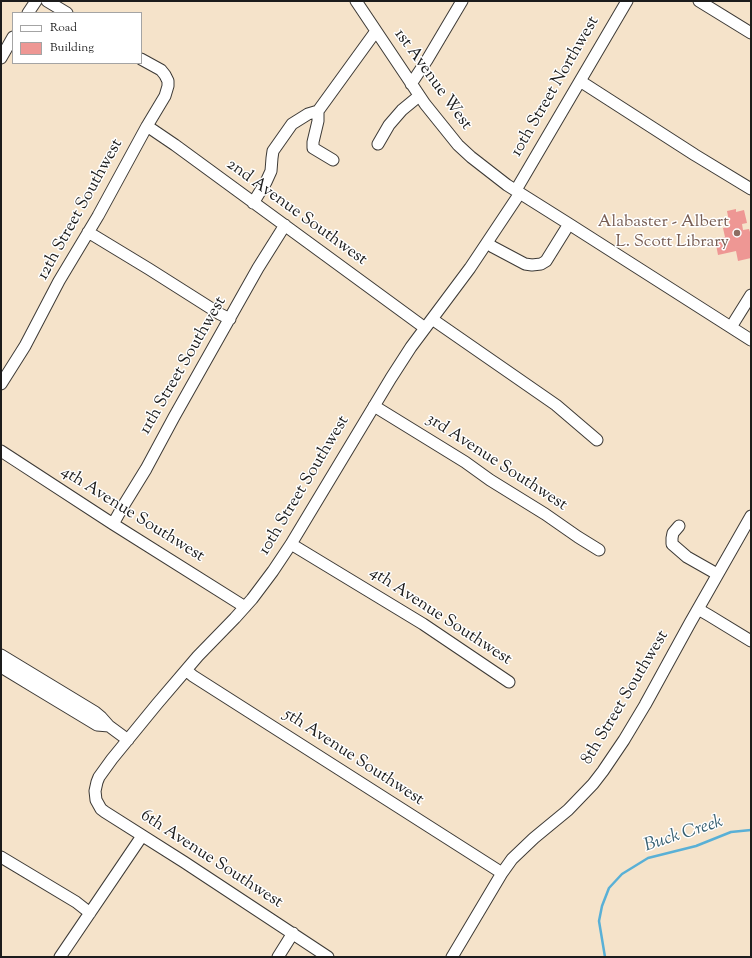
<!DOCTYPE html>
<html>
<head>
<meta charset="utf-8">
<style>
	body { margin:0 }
	#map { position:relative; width:752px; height:958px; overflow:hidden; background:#f5e3ca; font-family:"Sorts Mill Goudy",serif }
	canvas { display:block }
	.frame { position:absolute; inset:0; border:2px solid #1c1c1c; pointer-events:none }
	.legend { position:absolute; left:12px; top:12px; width:130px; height:52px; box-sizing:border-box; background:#fff; border:1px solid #a4a4a4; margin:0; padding:5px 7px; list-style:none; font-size:12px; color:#1c1c1c }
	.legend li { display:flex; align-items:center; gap:8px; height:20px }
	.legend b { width:20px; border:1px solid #a4a4a4 }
</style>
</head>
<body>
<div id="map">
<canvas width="752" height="958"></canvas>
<div class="frame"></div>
<ul class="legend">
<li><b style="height:5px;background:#fff"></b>Road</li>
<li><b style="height:11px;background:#ee9794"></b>Building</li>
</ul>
</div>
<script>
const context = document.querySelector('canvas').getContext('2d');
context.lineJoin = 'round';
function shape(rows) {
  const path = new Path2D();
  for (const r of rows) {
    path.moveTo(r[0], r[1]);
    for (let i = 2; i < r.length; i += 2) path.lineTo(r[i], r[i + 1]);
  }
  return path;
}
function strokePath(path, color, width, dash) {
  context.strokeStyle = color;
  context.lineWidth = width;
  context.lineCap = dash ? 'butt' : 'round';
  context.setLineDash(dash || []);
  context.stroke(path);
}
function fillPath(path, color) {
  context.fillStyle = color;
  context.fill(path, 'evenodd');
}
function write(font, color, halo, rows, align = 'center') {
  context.font = font + ' "Sorts Mill Goudy",serif';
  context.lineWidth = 3;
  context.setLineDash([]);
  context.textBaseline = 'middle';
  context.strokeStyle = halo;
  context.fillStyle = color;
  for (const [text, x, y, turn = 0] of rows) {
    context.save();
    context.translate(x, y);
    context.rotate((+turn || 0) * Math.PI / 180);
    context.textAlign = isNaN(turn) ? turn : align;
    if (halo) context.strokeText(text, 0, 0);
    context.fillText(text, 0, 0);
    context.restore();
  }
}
strokePath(shape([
	[605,957,599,921,602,906,609,888,622,874,648,858,696,846,731,832,751,830]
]), '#59b0d6', 2.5);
fillPath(shape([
	[736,209,736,212,744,210,747,223,742,224,743,230,749,229,751,235,751,258,738,261,736,251,718,255,715,239,725,237,723,228,730,227,727,211]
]), '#ee9794');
const minor = shape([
	[47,1,67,13],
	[356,1,425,104,458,145,471,157,507,185,569,224,751,340],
	[699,1,751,33],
	[28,13,36,1],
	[1,58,13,37],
	[580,81,695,155,751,189],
	[411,84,427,60,462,1],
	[318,111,318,121,313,142,313,148,333,160],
	[147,126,175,145,425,328],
	[378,144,389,125,402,110,419,96],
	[516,190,627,1],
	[253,203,266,182,271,171,272,158,273,151,292,124,308,114,318,111,376,31],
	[88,232,149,269,220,314,230,319],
	[487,243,493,247,525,264,532,265,541,264,546,261,569,224],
	[432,319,556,405,597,440],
	[731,327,751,295],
	[1,384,25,346,59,281,98,216,147,126,165,96,168,86,168,81,165,75,161,70,141,59],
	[374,406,465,462,490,480,545,514,578,537,599,550],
	[1,451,113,524,245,607],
	[113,524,122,508,146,469,174,417,258,268,285,225],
	[679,526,673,533,672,538,672,544,687,557,717,574],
	[291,544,423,624,509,682],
	[698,609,710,616,751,641],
	[1,655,95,712,101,717,109,726,97,725,34,687,1,667],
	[186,670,193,676,502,873],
	[109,726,128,740],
	[1,857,76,902,90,913],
	[60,957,142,836],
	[278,957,293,933],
	[328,957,184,862,105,812,101,809,96,800,95,791,97,782,99,777,112,759,157,704,198,656,235,618,252,599,273,571,291,544,391,378,411,347,470,268,520,193],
	[452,957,502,873,512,859,534,838,568,810,593,784,603,771,624,740,645,705,690,623,751,516]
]);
strokePath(minor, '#3d3a36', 13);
strokePath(minor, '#fff', 11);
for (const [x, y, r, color] of [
	[737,233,4,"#8d6e63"]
]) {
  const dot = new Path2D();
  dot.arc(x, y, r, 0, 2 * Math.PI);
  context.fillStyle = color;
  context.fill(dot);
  strokePath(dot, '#fff', 1.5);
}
write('17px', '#1c1c1c', '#fff', [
	["1st Avenue West",432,80,54],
	["10th Street Northwest",556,87,-60],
	["12th Street Southwest",81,210,-61],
	["2nd Avenue Southwest",296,213,36],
	["11th Street Southwest",184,366,-60],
	["3rd Avenue Southwest",496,463,33],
	["10th Street Southwest",305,486,-59],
	["4th Avenue Southwest",132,515,32],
	["4th Avenue Southwest",440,617,33],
	["8th Street Southwest",626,698,-59],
	["5th Avenue Southwest",353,758,33],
	["6th Avenue Southwest",211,860,33]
]);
write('17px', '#785e54', '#fff', [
	["Alabaster - Albert",729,223],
	["L. Scott Library",729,243]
], 'right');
write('italic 18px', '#375f70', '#fff', [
	["Buck Creek",684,835,-18]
]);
</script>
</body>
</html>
